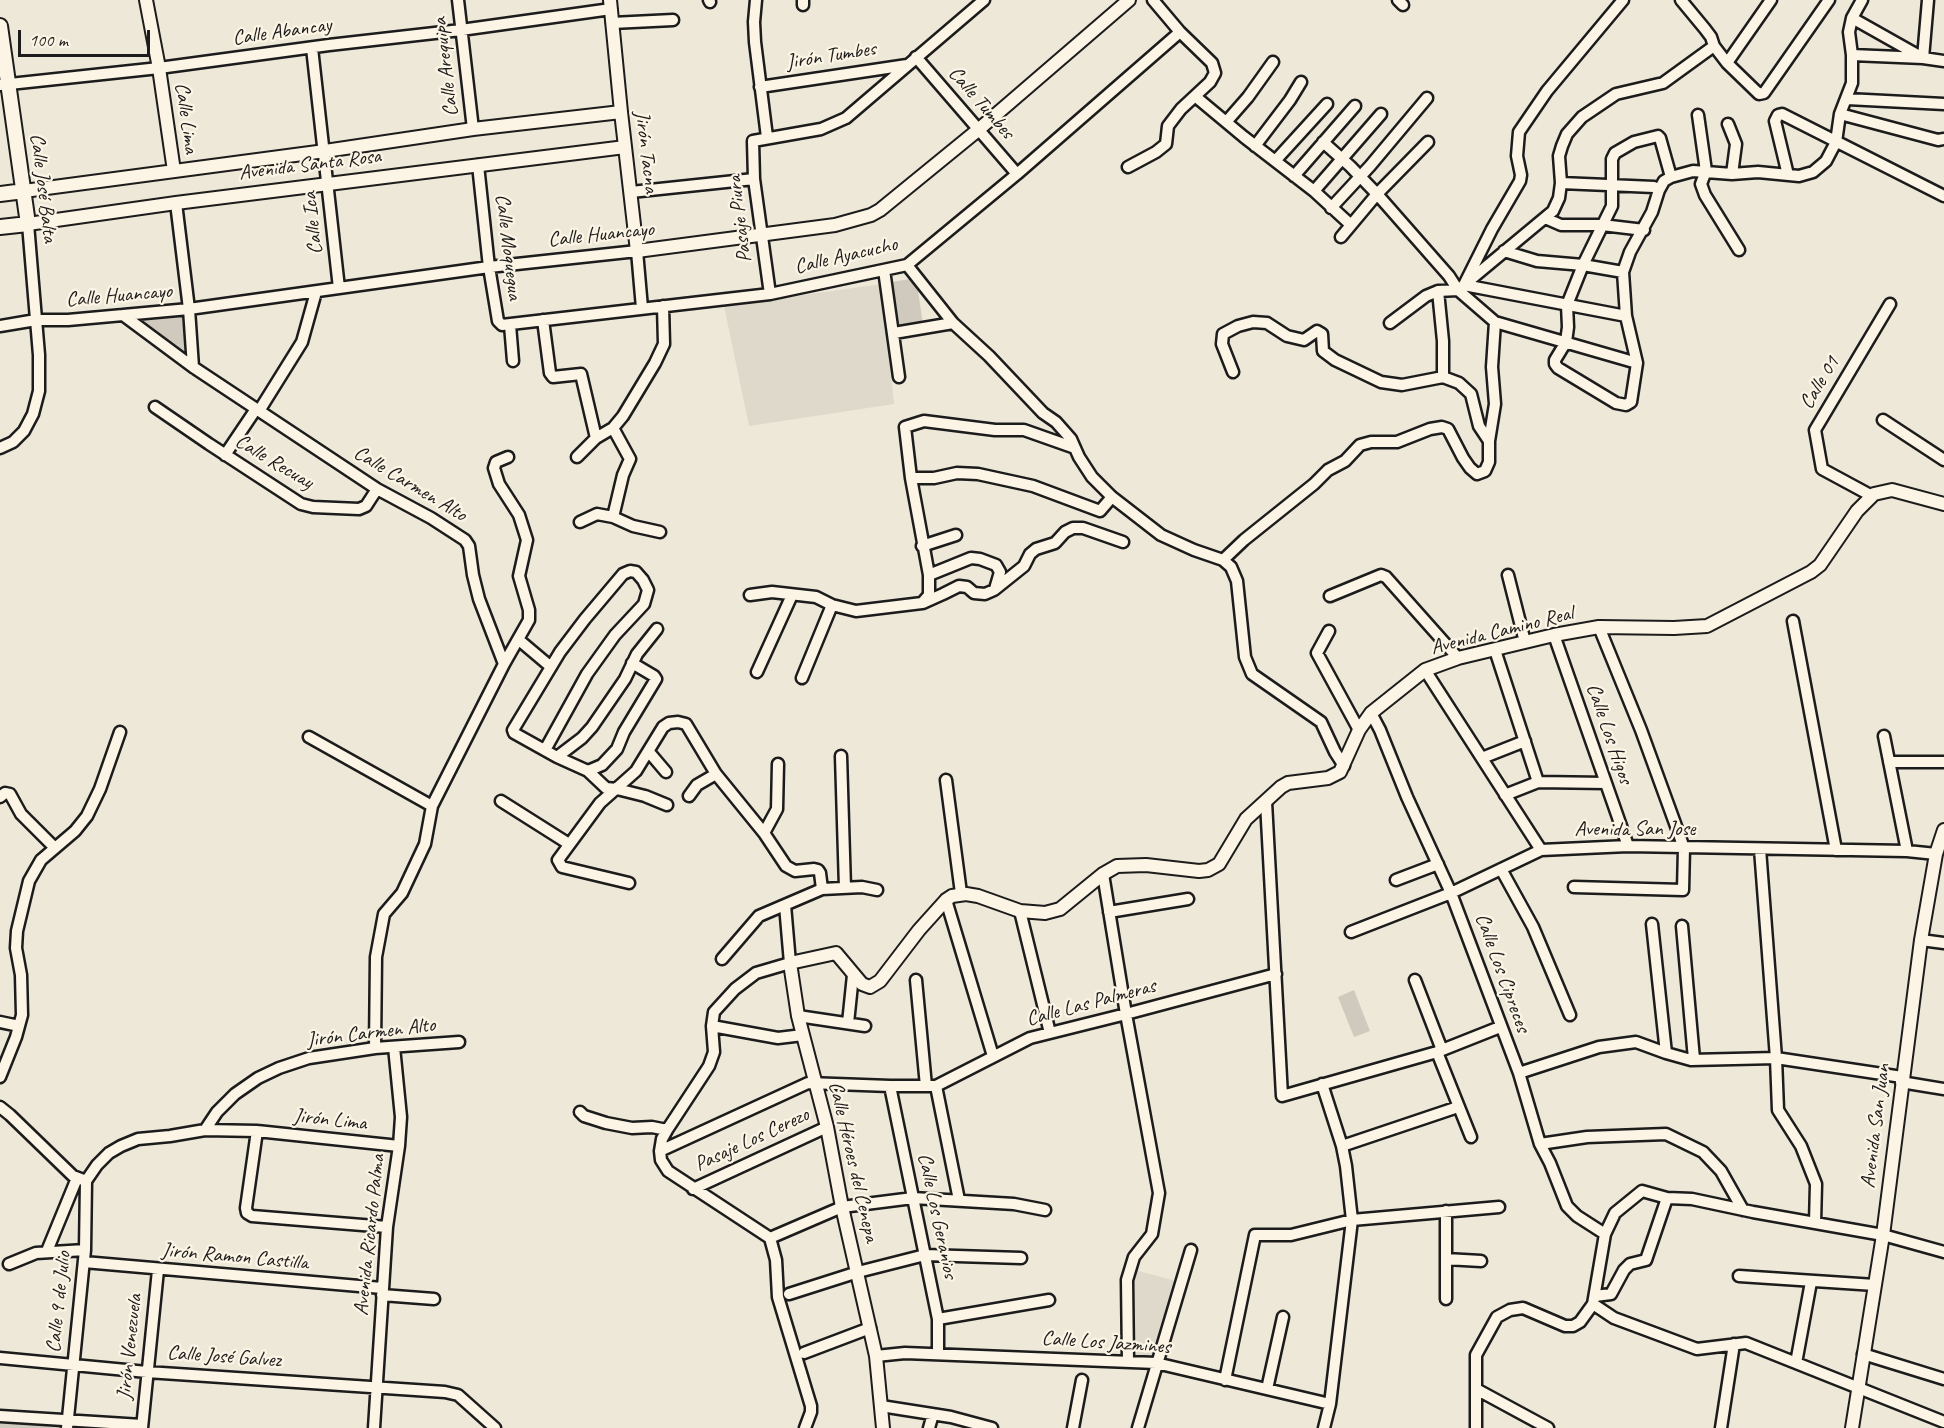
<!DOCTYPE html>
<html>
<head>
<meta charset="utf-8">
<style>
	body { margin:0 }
	#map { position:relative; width:1944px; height:1428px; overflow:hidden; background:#eee8d9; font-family:Caveat,sans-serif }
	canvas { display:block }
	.scale { position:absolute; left:18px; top:30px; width:132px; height:27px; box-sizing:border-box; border:3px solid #1c1c1c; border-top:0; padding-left:8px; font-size:18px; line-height:21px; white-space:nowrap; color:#1c1c1c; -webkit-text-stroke:4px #fcf5e5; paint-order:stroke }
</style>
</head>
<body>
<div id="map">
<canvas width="1944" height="1428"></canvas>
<div class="scale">100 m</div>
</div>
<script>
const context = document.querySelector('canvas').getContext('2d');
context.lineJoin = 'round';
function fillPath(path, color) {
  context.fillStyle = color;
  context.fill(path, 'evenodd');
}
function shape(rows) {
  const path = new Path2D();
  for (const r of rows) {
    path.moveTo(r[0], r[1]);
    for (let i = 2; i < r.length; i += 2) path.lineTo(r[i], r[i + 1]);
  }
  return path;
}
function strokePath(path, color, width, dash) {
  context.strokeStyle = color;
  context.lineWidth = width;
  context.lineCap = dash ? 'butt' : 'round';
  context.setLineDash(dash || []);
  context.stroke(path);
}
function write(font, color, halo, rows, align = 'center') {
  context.font = font + ' Caveat,sans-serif';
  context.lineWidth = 4.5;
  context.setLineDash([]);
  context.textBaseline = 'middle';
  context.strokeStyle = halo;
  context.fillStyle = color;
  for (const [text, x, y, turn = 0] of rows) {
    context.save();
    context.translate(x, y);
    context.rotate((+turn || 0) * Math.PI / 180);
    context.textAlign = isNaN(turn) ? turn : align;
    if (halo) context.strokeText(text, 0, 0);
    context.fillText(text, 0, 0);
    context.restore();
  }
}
fillPath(shape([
	[882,284,894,404,749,426,724,306],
	[1131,1269,1180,1282,1156,1363,1128,1361]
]), '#ded9cb');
fillPath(shape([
	[916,278,923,324,899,328,892,282],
	[182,314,186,354,136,319],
	[1354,990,1370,1031,1354,1037,1338,997],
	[0,1417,62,1421,61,1428,0,1428]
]), '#cfcabd');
const minor = shape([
	[458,0,473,129],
	[709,0,710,2],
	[756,0,754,22,755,42,767,137],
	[1398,0,1403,5],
	[1623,0,1547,91,1519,132,1517,156,1521,175,1520,181,1492,229,1464,285,1626,316],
	[1681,0,1705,29,1711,37,1714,46,1727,63,1759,94,1764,93,1829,0],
	[803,5,803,0],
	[1852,18,1923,58,1928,0],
	[612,23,673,20],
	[312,48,339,288],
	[1852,55,1923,58,1944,61],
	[916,57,1017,174],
	[1727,63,1771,0],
	[0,85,159,68,329,45,461,30,611,9],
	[760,87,907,65],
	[1196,97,1244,137,1314,191,1351,225],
	[1847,99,1944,104],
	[1840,114,1938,140,1944,139],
	[1698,115,1706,171,1701,184,1705,195,1739,250],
	[1227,121,1248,97,1273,62],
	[1728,124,1736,144,1732,174],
	[1323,142,1350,166,1377,194,1449,276,1458,290,1495,322,1637,363],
	[1255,146,1290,100,1301,82],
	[1275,161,1327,104],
	[478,165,489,267,498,321,502,325,770,294,907,265,1017,174,1180,32],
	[1128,167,1156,152,1166,144,1168,126,1181,109,1210,82,1215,73,1212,63,1180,32,1153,0],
	[1788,175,1775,121,1778,115,1782,114,1944,196],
	[1294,176,1355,106],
	[1671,177,1660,138,1658,136,1634,142,1615,153,1612,159,1612,206,1583,265,1567,305,1568,327,1566,342,1555,360,1555,364,1558,368,1616,403,1626,405,1631,402,1637,363,1626,316,1623,272,1630,252,1652,212,1659,190,1664,181,1671,177,1693,171,1732,174,1758,172,1799,176,1813,172,1826,161,1836,142,1840,114,1852,83,1852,55,1849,32,1852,18,1862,0],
	[1561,183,1654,187,1659,190],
	[1314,191,1381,114],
	[631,192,754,179],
	[176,203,189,309,193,367],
	[1331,208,1370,166,1427,98],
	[1545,218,1561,225,1602,225,1644,230],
	[1341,237,1377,194,1428,142],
	[1504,251,1537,261,1583,265,1623,272],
	[907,265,953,323,989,356,1043,413,1056,422,1071,439,1079,457,1092,477,1112,497,1161,535,1194,550,1223,560,1231,567,1237,581,1245,657,1252,674,1321,722,1335,752,1344,766],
	[884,270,899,377],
	[1438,291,1443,341,1443,377],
	[770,294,754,179,753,141,821,129,846,118,984,0],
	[123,315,193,367,377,489,431,518,465,540,469,546,473,575,479,599,504,664,432,806,425,844,402,893,384,914,376,957,375,1048],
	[543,320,550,373,553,377,581,374,596,438],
	[1390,323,1426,296,1438,291,1458,290,1553,211,1559,198,1561,183,1559,156,1562,146,1567,134,1582,117,1616,94,1663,83,1714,46],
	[510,325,513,361],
	[0,326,36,320,68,320,189,309,489,267,637,251,642,308],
	[894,333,953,323],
	[155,407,209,444,301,504,313,507,359,509,366,506,377,489],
	[259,411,302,342,316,292],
	[1883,420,1944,460],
	[1489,441,1495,404,1492,367,1495,322],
	[0,448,13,442,24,431,33,414,39,391,39,355,28,224],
	[225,455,256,409],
	[577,457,596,438,613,428,623,416,655,363,664,344,663,306],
	[911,478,934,478,957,473,978,474,1033,486,1100,511,1112,497],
	[1872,496,1822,469,1815,430,1890,304],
	[613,517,623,475,630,459,613,428],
	[580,522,597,514,613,517,633,526,660,532],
	[922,546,956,535],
	[1223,560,1244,540,1314,484,1328,470,1345,461,1360,445,1371,442,1397,442,1430,429,1442,427,1448,429,1463,458,1470,468,1477,474,1485,471,1489,462,1489,441,1479,426,1471,394,1459,383,1443,377,1402,385,1381,382,1335,360,1323,351,1322,334,1317,331,1304,340,1287,336,1267,323,1253,322,1238,326,1223,334,1222,344,1233,372],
	[929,575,971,558,980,559,996,565,1000,572,995,589],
	[1508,575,1525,642],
	[750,595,772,592,816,597,832,605,856,611,922,603,929,595,929,575,911,478,905,427,924,421,995,430,1024,430,1075,448],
	[1330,596,1381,575,1386,577,1458,658],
	[923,603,943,594,959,586,967,587,974,593,985,594,994,590,1024,566,1030,554,1036,549,1055,543,1065,532,1073,528,1083,528,1123,542],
	[1793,621,1836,850],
	[1329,631,1317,653,1359,730],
	[1554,635,1628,846],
	[519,640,551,667],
	[1495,650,1538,782],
	[504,664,529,620,529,610,519,576,527,540,519,515,499,484,494,468,496,462,508,457],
	[1425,670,1541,850],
	[757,672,792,595],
	[802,678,832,605],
	[1371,713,1380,730,1407,797,1451,893,1519,1073,1540,1144,1550,1163,1567,1206,1577,1216,1605,1234],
	[1884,736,1907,851],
	[309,737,432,806],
	[545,750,587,674,615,635,644,604,648,590,643,580,636,572,630,571,623,574,585,619,560,652,513,730,514,733,557,757,588,771,606,788,617,789,645,796,667,805],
	[649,752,666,772],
	[841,756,845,888],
	[557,757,582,738,592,727,625,679,637,654,657,629],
	[1482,758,1525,741],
	[1889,762,1944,762],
	[588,771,602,765,617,749,624,732,656,679,654,676,632,663],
	[946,780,961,893],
	[1505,795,1538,782,1606,783],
	[689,796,697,785,716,774],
	[0,797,5,793,10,794,21,814,54,847],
	[501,801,569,844],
	[1266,802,1282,1096,1437,1052,1500,1027],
	[764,833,777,809,778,764],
	[1760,849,1776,1058,1778,1110,1801,1146,1816,1184,1815,1223],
	[1501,869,1533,927,1570,1015],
	[1103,874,1126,1014,1159,1193,1152,1234,1134,1257,1127,1280,1128,1361],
	[1396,880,1438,864],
	[629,883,562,867,558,860,600,803,636,771,663,727,669,723,678,722,686,724,716,774,764,833,786,866,795,871,814,869,818,870,820,873,822,889],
	[1574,887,1683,890,1684,848,1641,730,1599,627],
	[946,900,993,1056],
	[785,905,790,963,756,973,735,989,714,1012,712,1026,714,1052,709,1066,667,1130,662,1139,660,1151,661,1160,668,1171,770,1238,776,1260,778,1297,811,1406,811,1412,805,1428],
	[1020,911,1050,1033],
	[1109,912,1188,899],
	[1652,924,1666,1053],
	[1682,926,1694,1059],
	[1351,932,1451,893,1541,850,1628,846,1907,851,1936,854],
	[1921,940,1944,943],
	[722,959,759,916,822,889,862,887,877,890],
	[916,980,926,1086],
	[1415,980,1442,1050],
	[798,1016,865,1026],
	[0,1022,19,1026],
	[848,1023,853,975],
	[712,1026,778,1038,803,1035],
	[1437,1052,1471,1137],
	[1519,1073,1599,1047,1636,1042,1666,1053,1691,1060,1776,1058,1902,1077],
	[0,1077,16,1037,22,1015,21,975,16,948,17,931,29,881,41,860,75,831,87,816,100,789,120,732],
	[1901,1082,1944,1089],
	[1322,1084,1342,1146,1346,1166,1352,1220,1330,1404,1324,1428],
	[890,1086,938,1319,938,1354],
	[936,1086,959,1200],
	[0,1107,10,1115,73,1176,86,1181],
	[580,1112,584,1116,606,1123,632,1128,652,1127,667,1130],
	[205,1130,217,1112,235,1094,258,1078,279,1068,309,1058,375,1048,459,1042],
	[257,1131,246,1208,247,1213,252,1216,387,1227],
	[1540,1144,1587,1137,1666,1134,1703,1152,1721,1171,1743,1210],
	[1342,1146,1458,1107],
	[660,1151,808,1083,890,1086,936,1086,1030,1038,1126,1014,1276,974],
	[86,1181,97,1165,109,1153,121,1146,138,1139,170,1136,205,1130,257,1131,399,1146],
	[693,1189,827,1127],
	[1446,1211,1446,1299],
	[770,1238,842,1207,913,1198,1014,1204,1045,1210],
	[47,1251,77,1178],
	[1446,1259,1481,1261],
	[84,1262,382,1288],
	[9,1264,36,1253,85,1250],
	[1739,1276,1875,1285],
	[789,1294,858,1272,925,1255,1021,1258],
	[382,1295,434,1299],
	[1595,1296,1611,1294,1624,1270,1630,1264,1646,1260,1667,1198],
	[1593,1304,1614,1318,1697,1349,1746,1343,1944,1422],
	[938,1319,1049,1300],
	[804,1353,870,1328],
	[1863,1354,1944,1379],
	[876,1356,905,1353,1156,1363,1330,1404],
	[0,1358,147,1372,445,1392,458,1395,495,1428],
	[1796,1363,1811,1282],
	[1225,1380,1255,1235,1291,1235,1352,1220,1499,1207],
	[1267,1389,1283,1317],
	[1476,1389,1548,1428],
	[881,1406,951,1417,992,1428],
	[0,1416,142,1425],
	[67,1428,85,1250,86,1181],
	[142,1428,158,1270],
	[374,1428,387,1227,399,1146,401,1117,394,1047],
	[929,1428,933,1414],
	[1073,1428,1082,1380],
	[1138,1428,1191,1250],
	[1476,1428,1476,1355,1497,1317,1510,1310,1523,1308,1565,1326,1573,1326,1580,1322,1593,1304,1605,1234,1615,1213,1642,1191,1667,1198,1692,1199,1753,1212,1883,1235,1944,1252],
	[1721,1428,1734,1344]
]);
const tertiary = shape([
	[146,0,159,68,174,171],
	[610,0,621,112,637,251,835,225,871,215,880,210,978,130,1129,0],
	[24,191,325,151,473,129,621,112],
	[28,224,176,203,625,147],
	[883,1428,876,1356,842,1207,827,1127,798,1016,790,963,836,953,862,984,870,987,880,981,919,930,946,900,952,896,966,894,978,896,1020,911,1045,913,1060,909,1103,874,1117,866,1146,865,1199,871,1208,870,1219,864,1246,819,1281,787,1288,783,1328,778,1340,772,1359,730,1371,713,1425,670,1458,658,1554,635,1599,627,1674,628,1707,626,1811,572,1820,565,1857,511,1874,494,1892,490,1944,504],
	[1852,1428,1883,1235,1921,940,1936,854,1944,830]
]);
const secondary = shape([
	[0,26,28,224,0,227],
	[0,194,24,191]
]);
strokePath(minor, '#1c1c1c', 15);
strokePath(tertiary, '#1c1c1c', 16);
strokePath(secondary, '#1c1c1c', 18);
strokePath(minor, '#fcf5e5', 10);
strokePath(tertiary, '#fcf5e5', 12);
strokePath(secondary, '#fcf5e5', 14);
write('21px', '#1c1c1c', '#fcf5e5', [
	["Calle Abancay",282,32,-8],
	["Jirón Tumbes",831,56,-9],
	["Calle Arequipa",446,67,-97],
	["Calle Tumbes",981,103,49],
	["Calle Lima",186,118,82],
	["Jirón Tacna",646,152,83],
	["Avenida Santa Rosa",310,165,-7],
	["Calle José Balta",43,188,83],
	["Pasaje Piura",740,219,-97],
	["Calle Ica",313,223,-96],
	["Calle Huancayo",601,235,-6],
	["Calle Moquegua",508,247,83],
	["Calle Ayacucho",846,256,-13],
	["Calle Huancayo",119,296,-5],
	["Calle 01",1820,383,-59],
	["Calle Recuay",274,462,31],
	["Calle Carmen Alto",410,484,31],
	["Avenida Camino Real",1502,631,-14],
	["Calle Los Higos",1609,734,71],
	["Avenida San Jose",1635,829],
	["Calle Los Cipreces",1502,973,70],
	["Calle Las Palmeras",1091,1003,-15],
	["Jirón Carmen Alto",371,1033,-7],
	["Jirón Lima",330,1120,6],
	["Avenida San Juan",1876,1126,-83],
	["Pasaje Los Cerezo",752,1140,-25],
	["Calle Héroes del Cenepa",853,1162,77],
	["Calle Los Geranios",937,1216,78],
	["Avenida Ricardo Palma",370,1235,-84],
	["Jirón Ramon Castilla",235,1257,5],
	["Calle 9 de Julio",59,1302,-84],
	["Calle Los Jazmines",1106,1343,4],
	["Jirón Venezuela",130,1347,-84],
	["Calle José Galvez",224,1357,4]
]);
</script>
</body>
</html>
